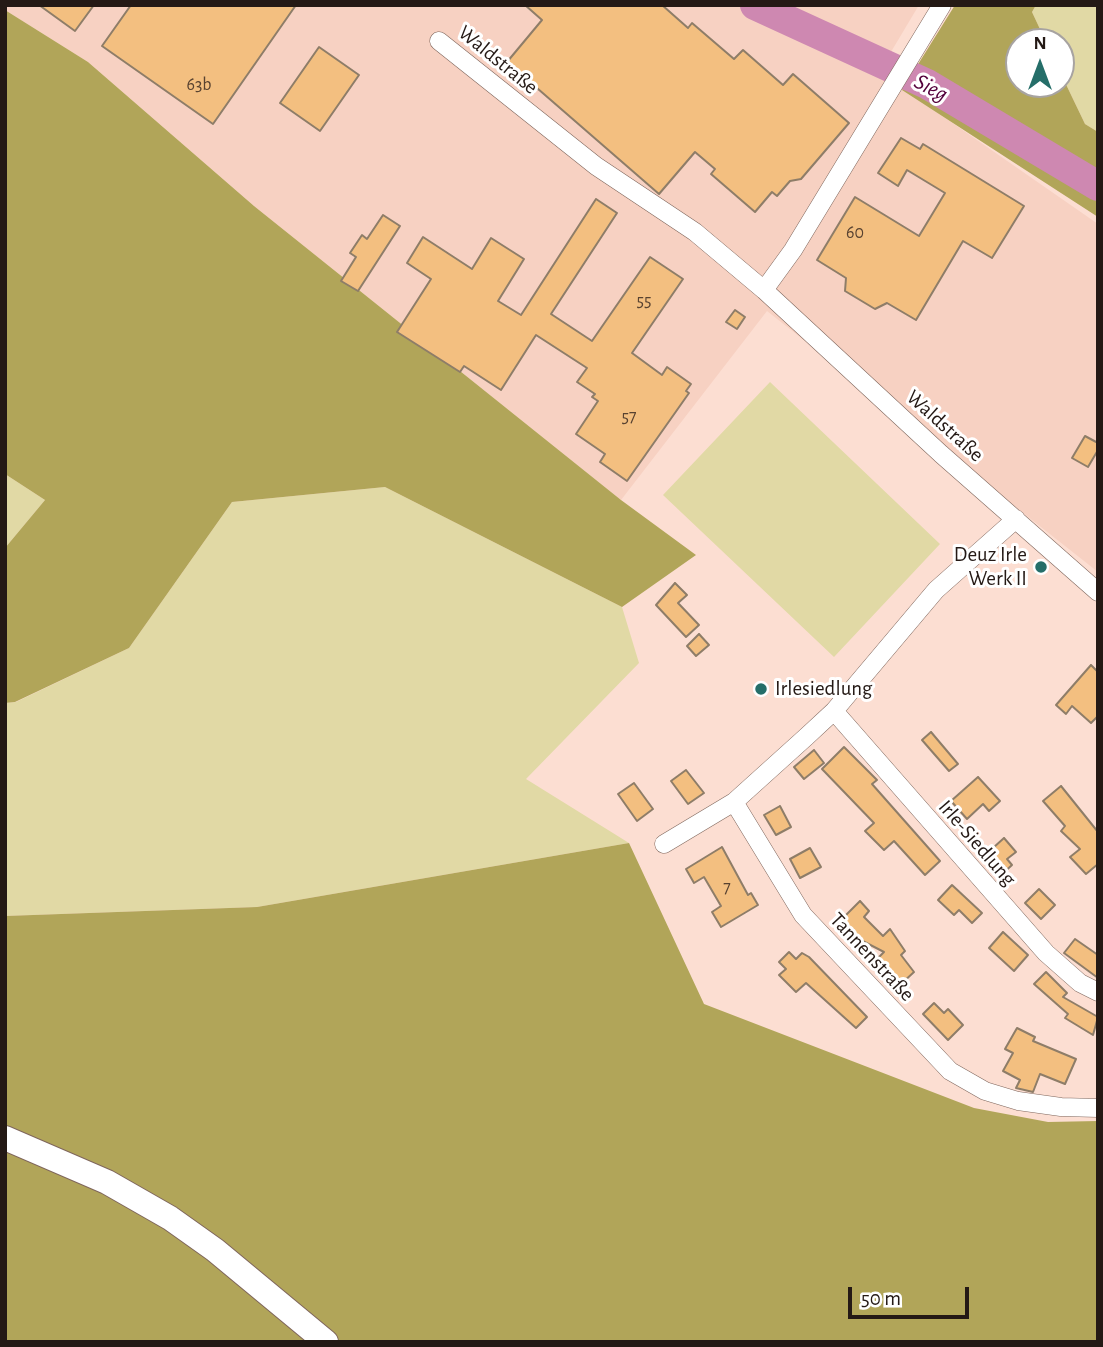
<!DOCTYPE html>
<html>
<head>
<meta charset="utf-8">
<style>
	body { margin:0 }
	#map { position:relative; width:1103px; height:1347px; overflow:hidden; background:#fcded2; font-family:"Alegreya Sans",sans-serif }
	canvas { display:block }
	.frame { position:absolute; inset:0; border:7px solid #241915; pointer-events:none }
	.north { position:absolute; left:1005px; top:28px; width:70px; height:70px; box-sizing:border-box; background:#fff; border:2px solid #a7a3a1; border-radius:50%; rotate:0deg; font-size:19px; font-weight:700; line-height:28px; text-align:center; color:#241915 }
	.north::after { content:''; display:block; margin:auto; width:24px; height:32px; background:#256e69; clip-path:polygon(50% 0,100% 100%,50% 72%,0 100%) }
	.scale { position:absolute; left:848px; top:1287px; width:121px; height:32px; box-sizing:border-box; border:4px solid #241915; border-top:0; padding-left:9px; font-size:21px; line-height:24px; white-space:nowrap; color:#241915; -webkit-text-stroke:5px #fff; paint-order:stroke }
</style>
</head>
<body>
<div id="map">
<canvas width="1103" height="1347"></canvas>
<div class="frame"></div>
<div class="north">N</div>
<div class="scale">50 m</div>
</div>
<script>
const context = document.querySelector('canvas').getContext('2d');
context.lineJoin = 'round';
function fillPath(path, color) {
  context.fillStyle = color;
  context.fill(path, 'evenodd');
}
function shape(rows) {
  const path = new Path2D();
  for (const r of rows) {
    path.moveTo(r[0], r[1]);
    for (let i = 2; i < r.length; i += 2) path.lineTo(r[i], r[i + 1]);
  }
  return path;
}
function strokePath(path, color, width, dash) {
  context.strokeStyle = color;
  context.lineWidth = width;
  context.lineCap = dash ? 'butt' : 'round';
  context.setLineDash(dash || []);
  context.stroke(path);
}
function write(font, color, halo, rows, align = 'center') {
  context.font = font + ' "Alegreya Sans",sans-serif';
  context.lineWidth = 6;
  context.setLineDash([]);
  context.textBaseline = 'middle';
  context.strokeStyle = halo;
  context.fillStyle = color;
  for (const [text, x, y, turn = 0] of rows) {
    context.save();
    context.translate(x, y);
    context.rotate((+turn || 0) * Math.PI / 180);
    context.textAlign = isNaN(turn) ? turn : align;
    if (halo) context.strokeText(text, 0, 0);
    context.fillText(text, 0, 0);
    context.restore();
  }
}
fillPath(shape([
	[5,5,919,5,879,72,1098,224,1098,572,767,311,621,500,254,206,88,62,5,10]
]), '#f7d1c2');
fillPath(shape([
	[1036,5,1098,5,1098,132,1085,124,1061,74,1061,42,1046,42,1032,12],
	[770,382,940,544,834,657,663,495],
	[5,474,45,500,5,548],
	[385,487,622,607,639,663,526,779,629,843,257,907,5,916,5,703,16,702,129,648,232,502]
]), '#e1d9a5');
fillPath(shape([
	[955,5,1036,5,1032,12,1046,42,1019,42,1019,84,1061,84,1061,74,1085,124,1098,132,1098,217,902,90],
	[5,10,88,62,254,206,621,500,696,555,622,607,385,487,232,502,129,648,15,702,5,703,5,548,45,500,5,474],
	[629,843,704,1004,974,1108,1048,1122,1098,1121,1098,1342,5,1342,5,916,257,907]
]), '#b1a559');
strokePath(shape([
	[755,5,927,84,1098,186]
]), '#ce88b1', 30);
const building = shape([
	[39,5,94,5,75,31,39,5],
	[131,5,296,5,213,124,102,46,131,5],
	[525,5,662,5,688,28,692,23,734,59,743,50,783,85,793,74,849,123,801,179,790,181,777,196,772,192,755,212,711,174,715,169,695,152,659,194,507,62,542,20,525,5],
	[319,47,359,75,320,131,280,103,319,47],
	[901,138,920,149,923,144,1024,206,992,258,963,241,916,320,887,303,875,309,845,291,846,278,817,260,855,197,919,236,945,193,907,170,898,186,878,173,901,138],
	[596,199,617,213,551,314,592,341,650,257,683,279,632,353,662,375,667,367,691,384,686,391,689,393,627,481,600,462,605,454,576,434,598,401,592,397,595,394,577,382,587,368,536,335,501,390,464,366,460,372,397,332,431,279,407,263,423,237,472,269,491,238,524,259,498,301,521,315,596,199],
	[383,215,400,226,358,291,341,281,356,257,350,253,362,235,367,239,383,215],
	[735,310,745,317,737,329,726,322,735,310],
	[1085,436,1098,443,1098,450,1088,467,1072,458,1085,436],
	[675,583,687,595,678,603,699,625,686,637,656,605,675,583],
	[699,634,709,645,696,656,687,646,699,634],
	[1091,665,1098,672,1098,716,1091,723,1072,706,1066,714,1056,705,1091,665],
	[931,732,958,764,949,771,922,740,931,732],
	[844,747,877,780,872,784,940,861,925,875,894,841,884,850,865,831,874,823,822,769,844,747],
	[814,750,824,763,804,779,794,767,814,750],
	[686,770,704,793,688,804,671,781,686,770],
	[978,777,1000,801,989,811,983,804,967,819,951,801,978,777],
	[634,783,653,809,637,821,618,794,634,783],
	[1061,786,1098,832,1098,864,1086,874,1070,857,1080,849,1061,831,1065,826,1043,801,1061,786],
	[780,806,791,827,776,835,764,815,780,806],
	[1004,838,1016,852,1007,859,1012,865,999,877,982,858,1004,838],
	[722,847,748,895,751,893,758,905,721,927,712,912,721,906,704,877,694,883,686,869,722,847],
	[810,848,821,867,800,878,790,859,810,848],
	[952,885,982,913,972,923,959,910,954,915,938,900,952,885],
	[1039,889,1055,905,1041,919,1025,903,1039,889],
	[860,901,869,911,864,917,883,936,890,929,905,951,901,955,914,972,900,985,875,961,884,952,851,935,838,923,860,901],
	[1003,932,1028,955,1014,971,989,948,1003,932],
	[1075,939,1098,955,1098,978,1064,953,1075,939],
	[789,952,796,959,802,953,809,957,867,1017,856,1028,806,983,796,992,779,975,786,969,779,962,789,952],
	[1046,972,1067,993,1063,997,1098,1017,1093,1035,1065,1018,1068,1014,1034,984,1046,972],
	[934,1003,944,1013,948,1009,963,1025,948,1040,923,1014,934,1003],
	[1017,1028,1035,1037,1033,1041,1076,1059,1065,1084,1040,1074,1033,1092,1016,1088,1020,1080,1003,1071,1013,1053,1005,1049,1017,1028]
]);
fillPath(building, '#f3bf80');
strokePath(building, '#8e7d68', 2);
const minor = shape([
	[942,5,793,250,764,290,941,454,1098,592],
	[439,41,596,166,695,232,764,290],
	[834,711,1046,953,1080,983,1098,992],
	[734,802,803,915,950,1071,985,1091,1018,1101,1061,1107,1098,1108],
	[664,844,734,802,806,737,834,711,936,590,1016,519]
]);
const secondary = shape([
	[5,1138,107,1182,170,1218,215,1250,326,1342]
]);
strokePath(minor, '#7f665c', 19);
strokePath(secondary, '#7f665c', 26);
strokePath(minor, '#fff', 18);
strokePath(secondary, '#fff', 24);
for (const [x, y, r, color] of [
	[1041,567,7,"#256e69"],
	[761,689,7,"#256e69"]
]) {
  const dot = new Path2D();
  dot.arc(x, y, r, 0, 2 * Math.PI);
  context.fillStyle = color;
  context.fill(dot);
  strokePath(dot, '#fff', 2.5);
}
write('18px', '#584230', null, [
	["63b",199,85],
	["60",855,233],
	["55",644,301],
	["57",629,417],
	["7",727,888]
]);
write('21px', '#241915', '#fff', [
	["Waldstraße",498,60,39],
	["Waldstraße",945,426,42],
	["Irle-Siedlung",977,843,49],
	["Tannenstraße",872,957,47]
]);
write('21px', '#241915', '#fff', [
	["Deuz Irle",1027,555],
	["Werk II",1027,579],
	["Irlesiedlung",775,689,"left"]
], 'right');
write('italic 23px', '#53003b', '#fff', [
	["Sieg",931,88,28]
]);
</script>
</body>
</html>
